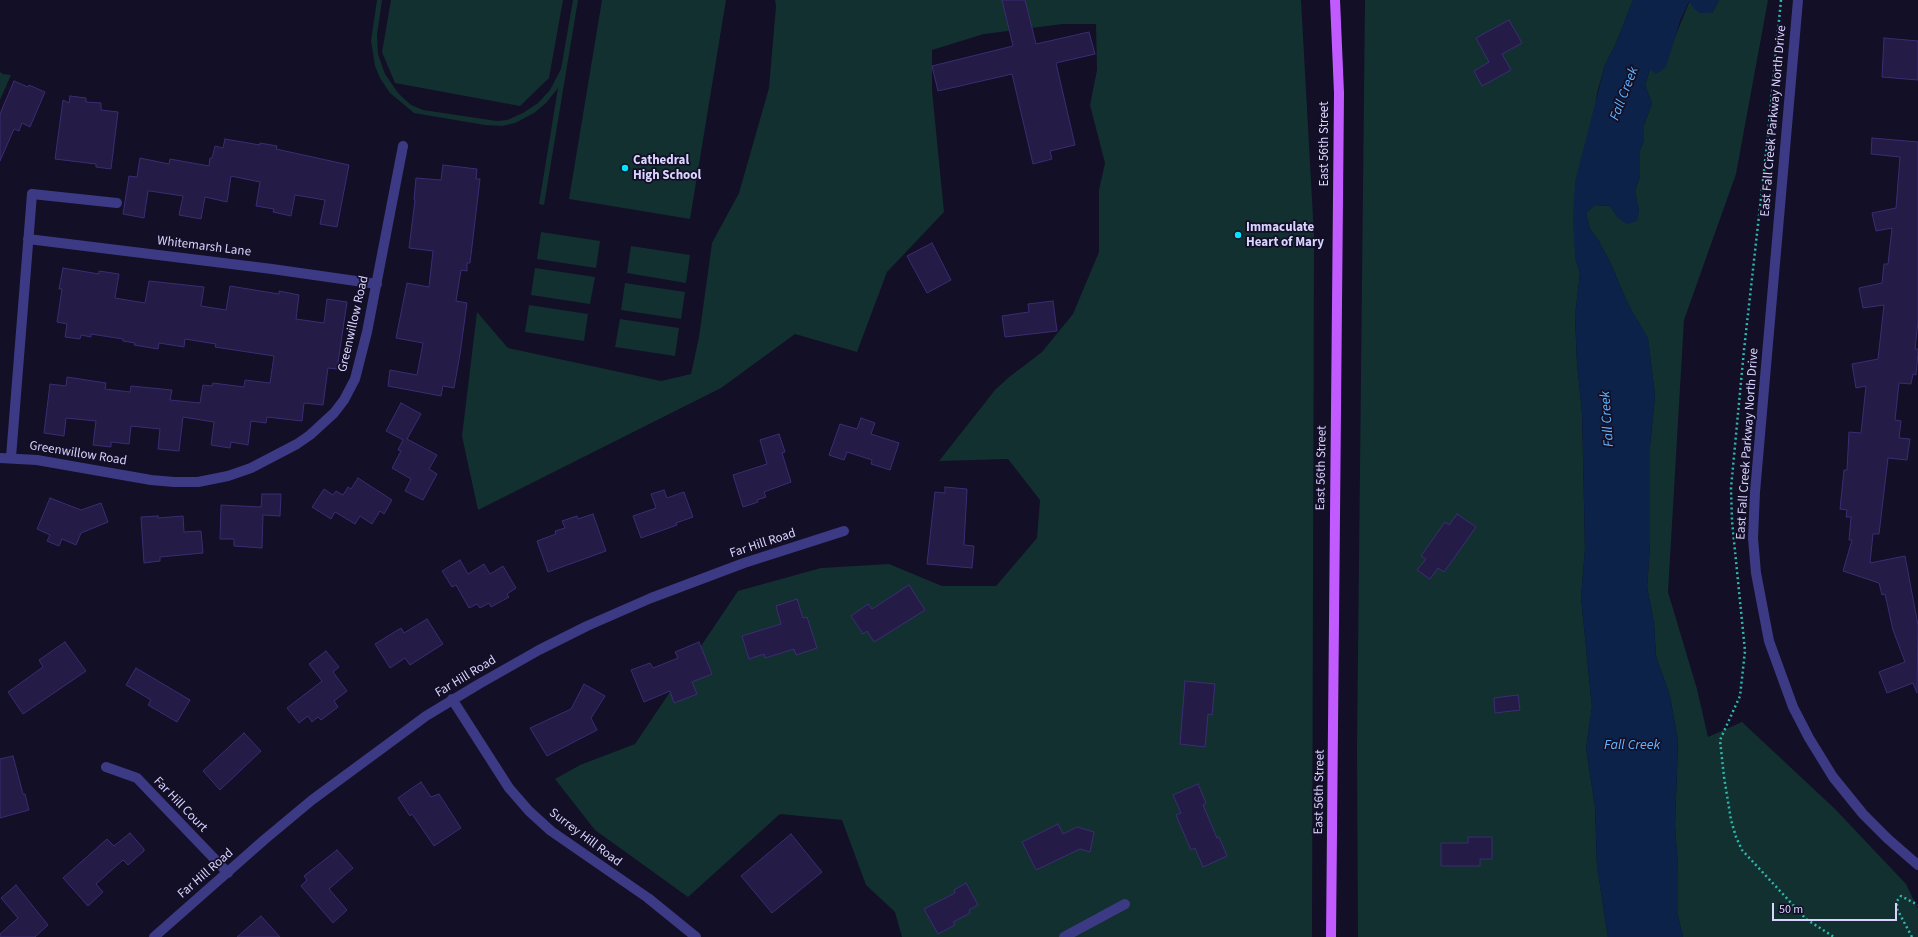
<!DOCTYPE html>
<html>
<head>
<meta charset="utf-8">
<style>
	body { margin:0 }
	#map { position:relative; width:1918px; height:937px; overflow:hidden; background:#130f26; font-family:"Source Sans 3",sans-serif }
	canvas { display:block }
	.scale { position:absolute; left:1772px; top:903px; width:125px; height:18px; box-sizing:border-box; border:2px solid #d9d4ff; border-top:0; padding-left:5px; font-size:12px; line-height:14px; white-space:nowrap; color:#d9d4ff; -webkit-text-stroke:3px #130f26; paint-order:stroke }
</style>
</head>
<body>
<div id="map">
<canvas width="1918" height="937"></canvas>
<div class="scale">50 m</div>
</div>
<script>
const context = document.querySelector('canvas').getContext('2d');
context.lineJoin = 'round';
function fillPath(path, color) {
  context.fillStyle = color;
  context.fill(path, 'evenodd');
}
function shape(rows) {
  const path = new Path2D();
  for (const r of rows) {
    path.moveTo(r[0], r[1]);
    for (let i = 2; i < r.length; i += 2) path.lineTo(r[i], r[i + 1]);
  }
  return path;
}
function strokePath(path, color, width, dash) {
  context.strokeStyle = color;
  context.lineWidth = width;
  context.lineCap = dash ? 'butt' : 'round';
  context.setLineDash(dash || []);
  context.stroke(path);
}
function write(font, color, halo, rows, align = 'center') {
  context.font = font + ' "Source Sans 3",sans-serif';
  context.lineWidth = 3.5;
  context.setLineDash([]);
  context.textBaseline = 'middle';
  context.strokeStyle = halo;
  context.fillStyle = color;
  for (const [text, x, y, turn = 0] of rows) {
    context.save();
    context.translate(x, y);
    context.rotate((+turn || 0) * Math.PI / 180);
    context.textAlign = isNaN(turn) ? turn : align;
    if (halo) context.strokeText(text, 0, 0);
    context.fillText(text, 0, 0);
    context.restore();
  }
}
fillPath(shape([
	[377,0,382,0,377,35,378,54,385,74,398,93,411,105,423,110,497,121,507,120,523,113,538,103,550,90,561,69,573,0,578,0,544,205,539,204,558,88,546,103,534,113,515,123,502,126,485,125,414,113,390,93,380,78,375,66,371,41],
	[391,0,563,0,549,78,520,106,395,83,382,52],
	[602,0,726,0,690,219,569,199],
	[775,0,1301,0,1314,235,1312,937,902,937,895,912,866,885,842,820,780,814,688,897,595,830,555,779,580,765,635,744,738,591,821,568,889,564,942,586,996,586,1037,538,1040,500,1008,459,939,461,995,390,1008,378,1042,352,1073,314,1099,252,1099,190,1105,163,1090,105,1097,70,1096,24,1063,24,984,34,932,50,932,90,944,212,887,272,857,352,795,334,721,388,478,510,462,436,477,312,508,348,661,381,691,374,699,337,712,243,739,193,769,88,776,6],
	[1365,0,1633,0,1617,41,1605,65,1597,93,1575,257,1580,273,1575,316,1577,363,1582,412,1585,549,1581,597,1592,707,1586,748,1595,807,1597,866,1608,937,1358,937,1357,747],
	[1690,0,1712,13,1719,0,1768,0,1736,174,1684,320,1668,592,1697,689,1708,737,1742,722,1835,809,1906,884,1918,909,1918,937,1683,937,1678,916,1678,868,1675,825,1678,741,1670,696,1656,656,1654,623,1647,587,1650,546,1650,446,1655,396,1648,339,1628,304,1610,262,1597,238,1590,229,1586,213,1595,205,1610,206,1618,218,1639,212,1635,191,1640,175,1640,151,1644,140,1644,125,1652,103,1645,85,1650,69,1673,42],
	[0,72,3,74,11,75,0,100],
	[541,232,600,241,596,268,537,259],
	[631,246,690,255,686,283,627,273],
	[535,268,595,277,590,304,531,295],
	[625,283,685,292,681,319,621,310],
	[529,305,588,314,584,341,525,332],
	[620,319,679,328,675,356,615,347]
]), '#12302f');
fillPath(shape([
	[1633,0,1719,0,1712,13,1700,13,1694,9,1689,1,1680,21,1666,67,1656,74,1650,69,1645,85,1652,103,1644,125,1644,140,1640,151,1640,175,1635,191,1639,212,1637,221,1627,224,1618,218,1610,206,1595,205,1586,213,1590,229,1597,238,1610,262,1628,304,1648,338,1655,396,1650,446,1650,546,1647,587,1654,623,1656,656,1670,696,1678,741,1675,825,1678,868,1678,916,1683,937,1608,937,1597,866,1595,807,1586,748,1592,707,1581,597,1585,549,1582,412,1577,363,1575,316,1580,273,1575,257,1573,218,1575,182,1605,65,1617,41]
]), '#0c2248');
const building = shape([
	[1002,0,1025,0,1036,44,1089,32,1095,54,1056,63,1075,145,1050,151,1052,159,1033,164,1012,74,938,91,932,66,1013,46,1002,0],
	[1509,20,1522,43,1502,54,1511,70,1482,86,1474,71,1489,62,1476,38,1509,20],
	[1884,38,1918,41,1918,80,1882,77,1884,38],
	[14,81,28,87,29,85,45,92,30,127,22,123,19,131,14,129,0,161,0,114,14,81],
	[70,96,86,98,86,102,101,103,101,110,118,112,111,169,96,167,96,164,55,159,63,100,69,103,70,96],
	[1872,138,1918,142,1918,322,1915,349,1918,349,1918,353,1916,375,1913,374,1911,384,1899,383,1895,420,1901,421,1899,438,1910,439,1907,460,1888,458,1879,534,1873,534,1870,563,1905,556,1918,625,1917,693,1913,683,1887,693,1879,672,1905,662,1893,630,1885,594,1882,595,1879,583,1843,571,1852,540,1849,540,1851,517,1846,517,1847,510,1840,509,1844,470,1847,470,1849,432,1861,433,1866,386,1856,388,1852,364,1878,359,1884,305,1863,308,1859,288,1882,283,1884,264,1888,264,1892,228,1876,231,1872,213,1896,208,1900,157,1871,154,1872,138],
	[225,139,260,145,260,143,277,146,276,149,349,165,337,227,320,224,325,200,295,195,291,216,273,212,274,209,256,206,260,182,231,176,227,202,205,197,201,219,179,215,183,196,150,191,148,191,144,218,123,214,129,176,137,177,140,158,169,164,170,159,209,166,210,158,212,158,215,146,223,148,225,139],
	[443,165,477,169,476,179,480,179,470,263,467,263,467,271,461,270,456,301,467,303,460,354,454,388,443,386,441,396,388,386,390,370,417,375,423,343,396,338,407,283,429,287,433,251,409,248,415,200,414,200,416,178,441,180,443,165],
	[932,243,951,280,927,293,907,256,932,243],
	[63,268,99,274,99,271,119,274,115,298,145,303,149,281,204,287,201,306,226,310,230,286,279,294,279,291,299,295,296,319,324,323,327,299,347,302,337,369,328,368,323,405,304,403,302,421,267,417,266,423,251,421,248,445,231,442,230,448,211,445,214,422,183,417,179,451,158,449,160,429,131,426,129,444,111,442,111,447,93,445,96,421,66,418,64,436,44,433,50,384,66,386,67,377,106,383,105,389,130,392,131,386,172,390,170,400,200,403,203,385,212,386,213,383,244,387,245,380,270,383,274,356,215,347,216,344,185,339,184,347,159,343,158,349,134,345,135,343,123,341,123,339,91,334,91,337,81,335,80,339,65,337,67,324,57,322,62,289,59,289,63,268],
	[1053,301,1057,331,1005,337,1002,316,1029,312,1028,304,1053,301],
	[401,403,421,414,407,439,437,455,429,469,437,474,423,500,405,491,411,479,392,468,401,451,398,450,403,440,386,431,401,403],
	[861,418,875,423,871,434,899,443,890,470,871,464,872,460,847,452,844,460,829,455,840,424,857,429,861,418],
	[779,434,785,452,782,453,791,482,764,492,766,497,757,500,758,502,743,507,733,475,767,464,760,440,779,434],
	[358,478,392,500,384,514,380,511,372,524,360,516,355,524,335,512,331,519,312,507,324,489,333,495,336,491,343,495,348,487,351,489,358,478],
	[945,487,967,489,964,545,974,546,972,568,927,564,935,492,945,493,945,487],
	[664,490,667,498,684,492,693,517,676,523,677,525,641,538,633,516,656,508,651,494,664,490],
	[262,494,281,494,280,516,263,515,262,548,234,546,234,539,220,539,221,505,261,507,262,494],
	[50,498,81,510,101,503,108,522,81,533,76,545,62,539,59,546,47,541,50,535,37,529,50,498],
	[593,514,606,551,548,572,537,541,556,534,555,531,565,528,562,521,577,516,578,519,593,514],
	[1457,514,1476,527,1444,572,1438,568,1430,579,1417,570,1426,559,1421,556,1445,522,1449,525,1457,514],
	[158,516,158,518,183,516,184,532,201,531,203,553,160,557,160,561,144,563,141,517,158,516],
	[460,560,468,574,484,564,490,574,503,566,516,588,507,594,509,597,491,607,489,603,480,608,477,604,469,608,456,585,452,587,442,571,460,560],
	[909,585,925,610,874,642,867,631,863,634,851,616,868,604,872,609,909,585],
	[797,599,803,618,807,617,817,648,796,655,794,649,765,658,764,654,749,659,742,636,781,624,776,606,797,599],
	[427,619,443,644,410,665,405,658,390,668,375,644,401,628,404,633,427,619],
	[65,642,86,671,23,714,8,692,43,667,39,660,65,642],
	[699,642,712,674,692,682,697,694,674,703,670,691,644,702,631,670,650,663,653,668,678,658,675,652,699,642],
	[326,651,339,667,333,672,347,691,334,701,338,707,321,720,318,717,312,722,308,716,299,723,287,708,322,681,309,664,326,651],
	[136,668,190,700,177,722,148,705,151,700,126,685,136,668],
	[1185,681,1215,684,1212,715,1208,714,1205,747,1180,744,1185,681],
	[584,684,605,696,591,718,597,730,547,756,530,728,571,709,584,684],
	[1518,695,1520,710,1495,713,1494,698,1518,695],
	[244,733,261,751,220,790,203,771,244,733],
	[13,756,23,794,25,794,29,810,0,818,0,759,13,756],
	[421,782,431,797,439,794,461,828,434,846,412,814,410,816,398,798,421,782],
	[1198,784,1206,803,1203,805,1217,838,1219,837,1227,856,1203,867,1195,848,1191,850,1176,815,1181,813,1173,795,1198,784],
	[1058,824,1063,834,1077,827,1094,832,1090,852,1080,849,1036,870,1022,842,1058,824],
	[130,833,144,849,144,851,128,865,123,860,96,884,103,892,88,906,63,878,107,839,114,846,130,833],
	[791,834,822,872,772,913,741,876,791,834],
	[1468,837,1492,837,1492,859,1480,859,1480,866,1441,866,1441,843,1468,843,1468,837],
	[337,850,353,868,329,889,347,910,333,923,301,886,307,880,304,876,337,850],
	[966,883,978,905,969,910,970,913,953,922,955,925,938,934,924,909,955,893,954,890,966,883],
	[16,885,48,925,35,937,0,937,0,934,18,918,1,898,16,885],
	[261,916,280,937,237,937,261,916]
]);
fillPath(building, '#241b47');
strokePath(building, '#3b2d73', 1);
strokePath(shape([
	[1781,0,1767,144,1744,350,1731,488,1732,521,1745,651,1740,696,1720,740,1724,777,1731,820,1736,837,1742,850,1806,919,1834,937],
	[1912,937,1897,909,1897,901,1901,896,1918,905]
]), '#2fb8b0', 2.5, [2, 3]);
strokePath(shape([
	[32,194,117,203]
]), '#3d3a85', 10);
strokePath(shape([
	[1798,0,1755,492,1753,538,1756,573,1769,641,1793,707,1809,738,1833,777,1863,814,1888,839,1918,865],
	[28,239,272,269,377,284],
	[11,457,32,194],
	[0,458,37,460,151,480,174,482,198,482,228,476,251,468,297,444,310,435,334,413,344,400,355,379,367,332,403,146],
	[452,699,509,788,529,811,551,831,648,898,696,937],
	[106,767,137,778,228,873],
	[154,937,264,840,312,800,426,716,479,684,539,650,587,626,651,598,744,563,844,531],
	[1064,937,1125,904]
]), '#3d3a85', 10);
strokePath(shape([
	[1331,937,1339,93,1335,0]
]), '#c25bff', 10);
for (const [x, y, r, color] of [
	[625,168,4,"#00e5ff"],
	[1238,235,4,"#00e5ff"]
]) {
  const dot = new Path2D();
  dot.arc(x, y, r, 0, 2 * Math.PI);
  context.fillStyle = color;
  context.fill(dot);
  strokePath(dot, '#130f26', 1.5);
}
write('13px', '#d9d4ff', '#130f26', [
	["East Fall Creek Parkway North Drive",1774,121,-85],
	["East 56th Street",1325,144,-90],
	["Whitemarsh Lane",204,247,7],
	["Greenwillow Road",354,324,-77],
	["East Fall Creek Parkway North Drive",1748,444,-86],
	["Greenwillow Road",78,454,9],
	["East 56th Street",1322,468,-89],
	["Far Hill Road",763,544,-18],
	["Far Hill Road",466,677,-31],
	["East 56th Street",1320,792,-89],
	["Far Hill Court",180,805,46],
	["Surrey Hill Road",585,838,37],
	["Far Hill Road",206,874,-41]
]);
write('bold 13px', '#d9d4ff', '#130f26', [
	["Cathedral",633,161],
	["High School",633,176],
	["Immaculate",1246,228],
	["Heart of Mary",1246,243]
], 'left');
write('italic 14px', '#62b6ff', '#130f26', [
	["Fall Creek",1625,94,-69],
	["Fall Creek",1608,419,-94],
	["Fall Creek",1632,746]
]);
</script>
</body>
</html>
